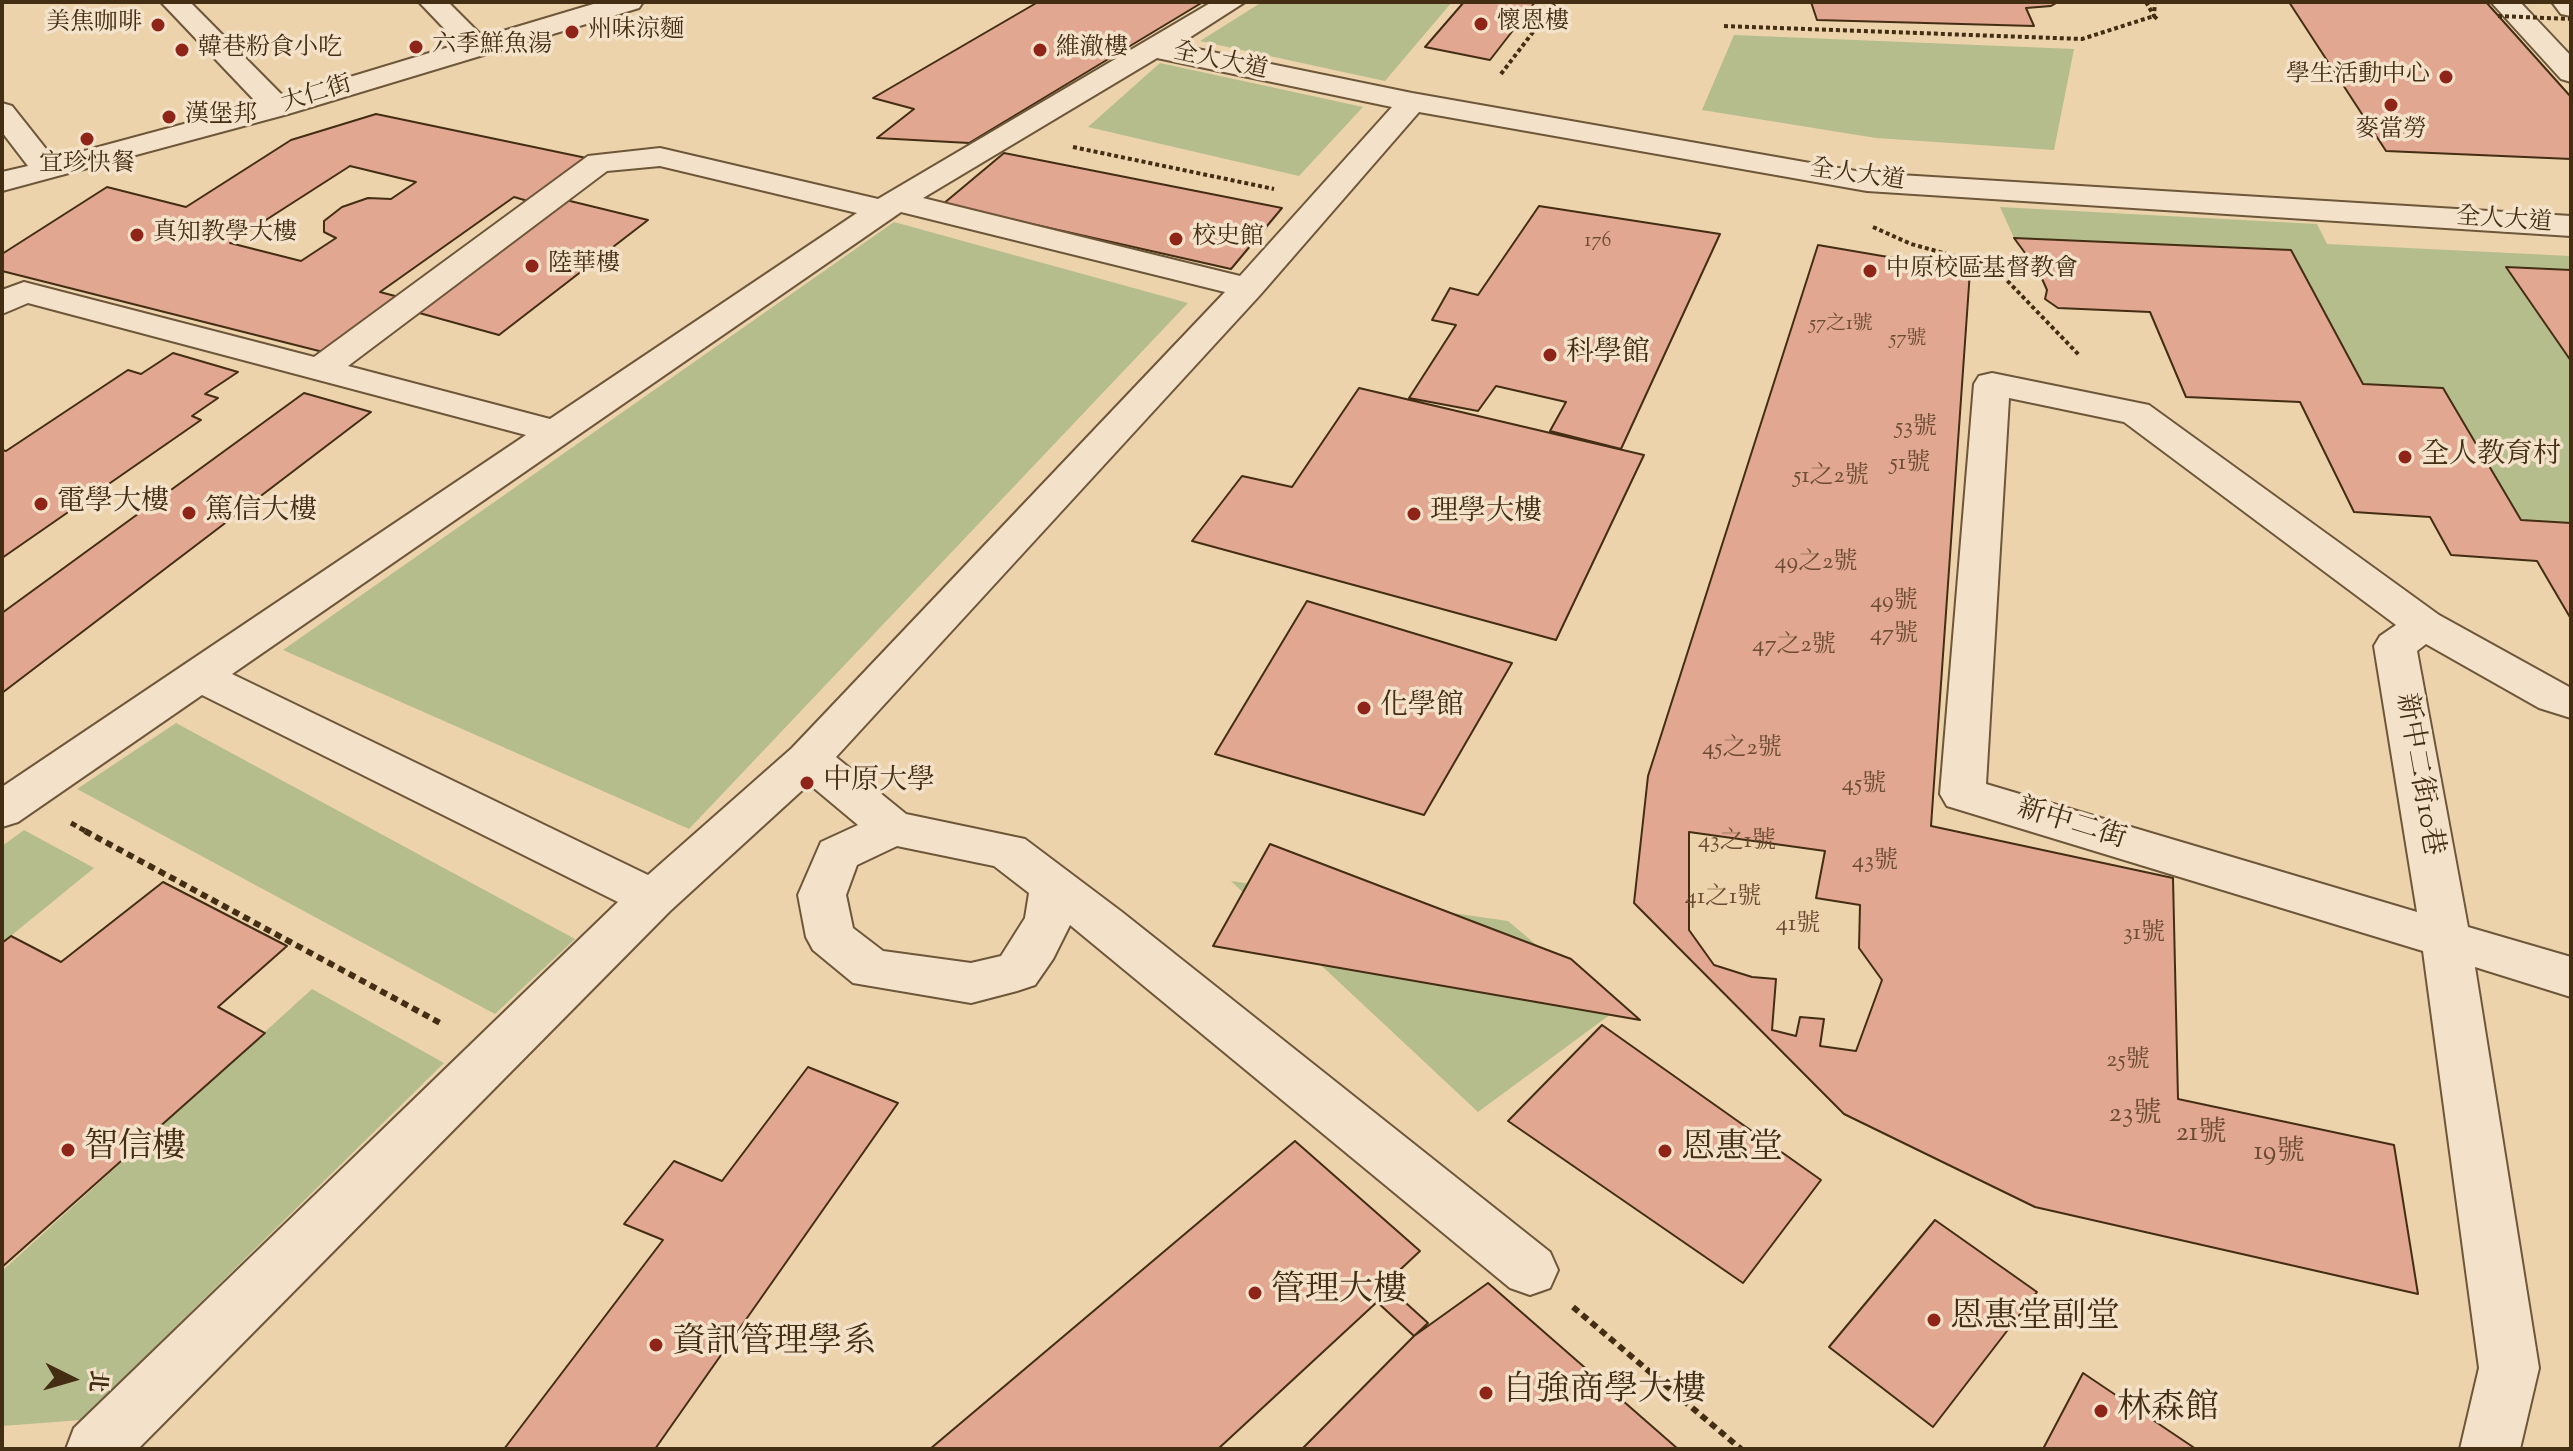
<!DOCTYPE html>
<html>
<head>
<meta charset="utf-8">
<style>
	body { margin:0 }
	#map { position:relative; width:2573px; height:1451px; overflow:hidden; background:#ecd3ac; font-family:"Sorts Mill Goudy","Noto Serif TC",serif }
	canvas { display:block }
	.frame { position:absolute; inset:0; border:4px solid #432d13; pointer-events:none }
	.north { position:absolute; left:32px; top:1339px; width:80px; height:80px; -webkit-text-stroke:6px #f3e2c9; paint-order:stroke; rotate:95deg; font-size:22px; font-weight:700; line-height:32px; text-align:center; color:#432d13 }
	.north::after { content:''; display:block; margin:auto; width:28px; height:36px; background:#432d13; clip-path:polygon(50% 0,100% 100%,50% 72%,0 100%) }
</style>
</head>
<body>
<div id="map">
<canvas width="2573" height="1451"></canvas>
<div class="frame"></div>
<div class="north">北</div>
</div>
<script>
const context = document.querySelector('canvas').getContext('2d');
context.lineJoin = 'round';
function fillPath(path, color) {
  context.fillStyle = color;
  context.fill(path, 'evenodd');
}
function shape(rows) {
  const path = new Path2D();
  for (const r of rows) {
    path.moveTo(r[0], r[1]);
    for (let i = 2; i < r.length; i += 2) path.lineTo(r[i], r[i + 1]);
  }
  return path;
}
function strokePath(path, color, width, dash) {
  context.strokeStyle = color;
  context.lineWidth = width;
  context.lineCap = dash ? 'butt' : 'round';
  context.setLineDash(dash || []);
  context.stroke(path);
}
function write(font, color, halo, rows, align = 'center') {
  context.font = font + ' "Sorts Mill Goudy","Noto Serif TC",serif';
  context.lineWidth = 7;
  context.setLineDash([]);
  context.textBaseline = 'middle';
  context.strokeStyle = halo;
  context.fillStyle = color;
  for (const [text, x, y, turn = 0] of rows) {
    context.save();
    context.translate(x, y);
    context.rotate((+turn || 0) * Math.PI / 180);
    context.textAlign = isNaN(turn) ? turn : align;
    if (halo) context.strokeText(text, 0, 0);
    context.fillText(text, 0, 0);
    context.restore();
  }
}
fillPath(shape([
	[1262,2,1452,2,1385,81,1200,41],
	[1734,35,2074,49,2054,150,1876,138,1702,110],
	[1160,63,1363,107,1299,176,1088,127],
	[2000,207,2317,224,2327,244,2571,256,2571,270,2507,268,2571,361,2571,523,2521,520,2443,388,2363,384,2291,251,2014,238],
	[894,222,1188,303,689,829,283,650],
	[176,723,575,939,495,1014,77,789],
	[24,830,94,868,2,943,2,846],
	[1231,881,1508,921,1615,1011,1478,1112],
	[312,989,444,1063,81,1420,2,1426,2,1271]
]), '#b5bd8c');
const building = shape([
	[1038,2,1203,2,969,143,877,138,914,109,873,98,1038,2],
	[1464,2,1535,2,1490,60,1425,47,1464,2],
	[1811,2,2058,2,2051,6,2026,8,2034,26,1817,20,1811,2],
	[2289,2,2486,2,2571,97,2571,159,2386,151,2289,2],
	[376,114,596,160,538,204,514,197,380,292,410,300,335,355,2,271,2,254,107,187,186,207,291,140,376,114],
	[350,166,416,182,391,199,368,198,342,207,324,221,324,232,336,238,301,261,230,243,350,166],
	[1004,153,1282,208,1231,269,943,204,1004,153],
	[566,200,648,220,499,335,412,311,566,200],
	[1539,206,1720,234,1621,449,1550,431,1566,402,1496,386,1478,411,1409,398,1456,325,1432,320,1450,288,1478,295,1539,206],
	[2014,238,2291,250,2363,384,2443,388,2521,520,2571,523,2571,619,2537,561,2451,555,2430,517,2354,512,2300,402,2186,397,2150,312,2058,308,2045,299,2047,290,2039,272,2014,238],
	[1818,245,1970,271,1931,826,2173,878,2178,1099,2394,1145,2418,1294,2035,1207,1844,1114,1634,903,1648,776,1818,245],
	[2506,267,2571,270,2571,361,2506,267],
	[173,353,238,372,205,394,218,398,192,416,201,420,2,558,2,450,6,451,128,370,141,374,173,353],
	[1359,388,1644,455,1556,640,1192,541,1242,476,1292,487,1359,388],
	[304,393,371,412,2,693,2,613,304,393],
	[1307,601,1512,663,1424,815,1215,754,1307,601],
	[1689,832,1825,851,1816,898,1860,905,1859,948,1882,980,1856,1051,1820,1046,1824,1019,1800,1017,1796,1036,1772,1030,1776,979,1752,977,1714,965,1689,930,1689,832],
	[1270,844,1571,959,1640,1020,1213,946,1270,844],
	[163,882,287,946,218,1007,265,1033,2,1267,2,943,11,936,61,962,163,882],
	[1602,1025,1821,1180,1743,1283,1508,1121,1602,1025],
	[808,1067,898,1103,655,1449,504,1449,663,1240,624,1224,674,1161,722,1181,808,1067],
	[1295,1141,1420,1251,1385,1284,1428,1323,1414,1336,1377,1302,1218,1449,930,1449,1295,1141],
	[1935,1220,2037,1292,1933,1427,1829,1347,1935,1220],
	[1488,1283,1678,1449,1302,1449,1414,1336,1488,1283],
	[2083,1373,2196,1449,2043,1449,2083,1373]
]);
fillPath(building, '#e2a790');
strokePath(building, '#432d13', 2);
const minor = shape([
	[161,2,190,2,284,97,459,44,419,2,448,2,483,37,600,2,643,2,639,8,288,114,2,191,2,172,28,166,2,132,2,103,12,106,54,159,258,104,161,2],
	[1212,2,1245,2,1178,45,1412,93,1867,173,2571,216,2571,236,1867,191,1419,112,1260,295,836,757,906,814,1025,839,1122,912,1550,1252,1558,1270,1550,1288,1530,1295,1510,1288,1070,925,1053,959,1035,985,1017,991,971,1003,853,983,813,950,806,937,798,895,821,842,858,825,809,784,670,911,138,1449,66,1449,74,1428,618,902,202,695,18,822,2,827,2,787,526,435,28,303,2,314,2,290,24,282,314,357,588,156,660,148,878,199,1212,2],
	[1157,58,1392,107,1240,276,923,198,1157,58],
	[660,166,857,213,550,419,348,366,607,171,660,166],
	[901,212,1225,292,792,748,648,875,232,674,901,212],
	[897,846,994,866,1029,893,1025,918,1001,956,971,963,883,951,853,928,846,895,857,865,897,846],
	[2491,2,2520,2,2571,56,2571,82,2561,79,2491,2],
	[2552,2,2571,2,2571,16,2561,14,2552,2],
	[1992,373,2149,405,2439,615,2571,688,2571,718,2539,708,2426,644,2417,651,2468,927,2571,957,2571,997,2475,967,2539,1368,2520,1449,2460,1449,2479,1368,2423,951,1947,806,1940,794,1974,384,1979,376,1992,373],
	[2009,398,2124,422,2396,625,2380,636,2374,646,2417,912,1986,784,2009,398]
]);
strokePath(minor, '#6d5639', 4);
strokePath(shape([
	[2146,2,2154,16,2155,2],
	[1724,26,2082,39,2154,16,2158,20],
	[1501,74,1556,2],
	[1073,147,1274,189],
	[1873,227,1911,244,1994,267,2079,355]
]), '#432d13', 4, [4, 3]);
strokePath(shape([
	[71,823,89,833]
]), '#432d13', 5, [6, 4]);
strokePath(shape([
	[85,831,442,1024],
	[1573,1307,1741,1449]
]), '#432d13', 6, [7, 5]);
fillPath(minor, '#f3e2c9');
strokePath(shape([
	[2498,16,2571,19]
]), '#432d13', 4, [4, 3]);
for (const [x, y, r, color] of [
	[1481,24,8,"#8f2418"],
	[158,25,8,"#8f2418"],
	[572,32,8,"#8f2418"],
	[416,47,8,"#8f2418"],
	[182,50,8,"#8f2418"],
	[1040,50,8,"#8f2418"],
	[2446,77,8,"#8f2418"],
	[2391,105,8,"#8f2418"],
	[169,117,8,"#8f2418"],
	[87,139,8,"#8f2418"],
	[137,235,8,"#8f2418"],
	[1176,239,8,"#8f2418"],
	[532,266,8,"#8f2418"],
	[1870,271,8,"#8f2418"],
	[1550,355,8,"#8f2418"],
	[2405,457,8,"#8f2418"],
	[41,504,8,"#8f2418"],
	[189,513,8,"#8f2418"],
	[1414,514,8,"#8f2418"],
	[1364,708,8,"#8f2418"],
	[807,783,8,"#8f2418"],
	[68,1150,8,"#8f2418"],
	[1665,1151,8,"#8f2418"],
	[1255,1293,8,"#8f2418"],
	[1934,1320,8,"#8f2418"],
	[656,1345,8,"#8f2418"],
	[1486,1393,8,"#8f2418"],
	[2101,1411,8,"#8f2418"]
]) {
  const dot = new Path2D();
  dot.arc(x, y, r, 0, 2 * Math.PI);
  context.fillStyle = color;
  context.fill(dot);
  strokePath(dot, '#f3e2c9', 3);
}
write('20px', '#6b4c32', null, [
	["176",1598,243],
	["57之1號",1841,326],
	["57號",1908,341]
]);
write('24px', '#432d13', '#f3e2c9', [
	["懷恩樓",1497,24],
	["美焦咖啡",142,25,"right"],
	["州味涼麵",588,32],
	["六季鮮魚湯",432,47],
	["韓巷粉食小吃",198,50],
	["維澈樓",1056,50],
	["學生活動中心",2430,77,"right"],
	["漢堡邦",185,117],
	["麥當勞",2391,132,"center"],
	["宜珍快餐",87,166,"center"],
	["真知教學大樓",153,235],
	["校史館",1192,239],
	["陸華樓",548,266],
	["中原校區基督教會",1886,271]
], 'left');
write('24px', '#432d13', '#f3e2c9', [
	["全人大道",1220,63,12],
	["大仁街",317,96,-17],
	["全人大道",1857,177,8],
	["全人大道",2504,222,4]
]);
write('24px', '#6b4c32', null, [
	["53號",1916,429],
	["51號",1910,465],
	["51之2號",1831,478],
	["49之2號",1816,564],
	["49號",1894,603],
	["47號",1894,636],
	["47之2號",1794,647],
	["45之2號",1742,750],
	["45號",1864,786],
	["43之1號",1737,843],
	["43號",1875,863],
	["41之1號",1723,899],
	["41號",1798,926],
	["31號",2144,935],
	["25號",2128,1062]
]);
write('28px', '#432d13', '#f3e2c9', [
	["科學館",1566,355],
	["全人教育村",2421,457],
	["電學大樓",57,504],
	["篤信大樓",205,513],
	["理學大樓",1430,514],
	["化學館",1380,708],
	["中原大學",823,783]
], 'left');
write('28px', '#432d13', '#f3e2c9', [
	["新中二街10巷",2417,775,80],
	["新中二街",2071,826,17]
]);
write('28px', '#6b4c32', null, [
	["23號",2135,1116],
	["21號",2201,1135],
	["19號",2279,1154]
]);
write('34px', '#432d13', '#f3e2c9', [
	["智信樓",84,1150],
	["恩惠堂",1681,1151],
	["管理大樓",1271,1293],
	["恩惠堂副堂",1950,1320],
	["資訊管理學系",672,1345],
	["自強商學大樓",1502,1393],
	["林森館",2117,1411]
], 'left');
</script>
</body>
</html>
